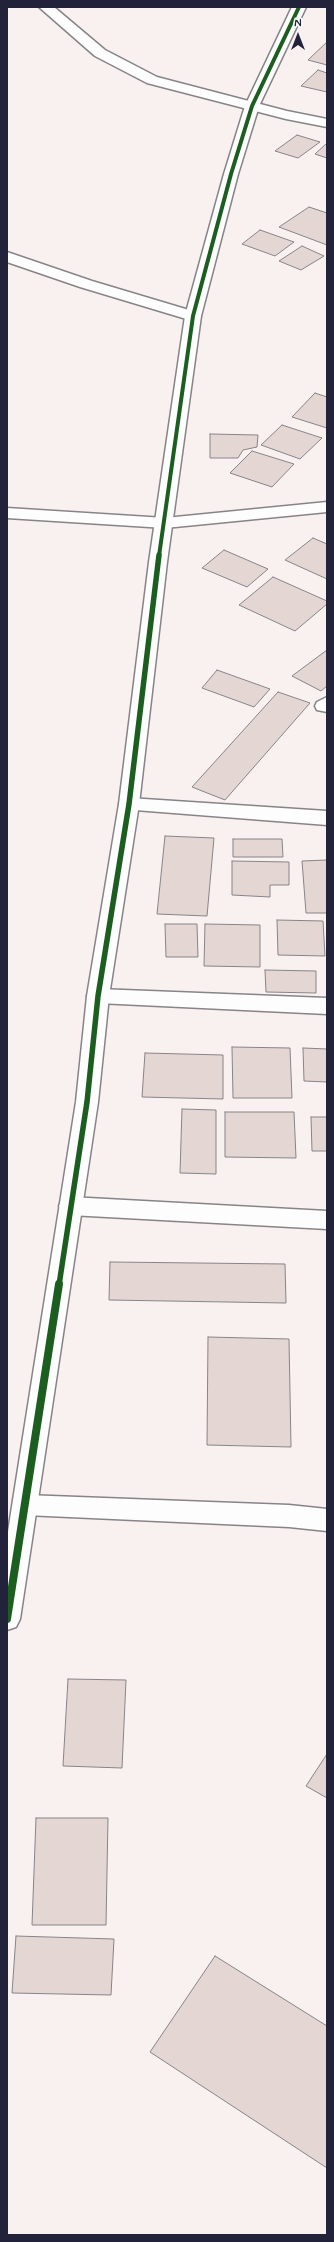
<!DOCTYPE html>
<html>
<head>
<meta charset="utf-8">
<style>
	body { margin:0 }
	#map { position:relative; width:334px; height:2242px; overflow:hidden; background:#f8f1f0; font-family:Mynerve,sans-serif }
	canvas { display:block }
	.frame { position:absolute; inset:0; border:8px solid #22223b; pointer-events:none }
	.north { position:absolute; left:278px; top:16px; width:40px; height:40px; -webkit-text-stroke:3px #fff; paint-order:stroke; rotate:0deg; font-size:11px; font-weight:700; line-height:16px; text-align:center; color:#22223b }
	.north::after { content:''; display:block; margin:auto; width:14px; height:18px; background:#22223b; clip-path:polygon(50% 0,100% 100%,50% 72%,0 100%) }
</style>
</head>
<body>
<div id="map">
<canvas width="334" height="2242"></canvas>
<div class="frame"></div>
<div class="north">N</div>
</div>
<script>
const context = document.querySelector('canvas').getContext('2d');
context.lineJoin = 'round';
function fillPath(path, color) {
  context.fillStyle = color;
  context.fill(path, 'evenodd');
}
function shape(rows) {
  const path = new Path2D();
  for (const r of rows) {
    path.moveTo(r[0], r[1]);
    for (let i = 2; i < r.length; i += 2) path.lineTo(r[i], r[i + 1]);
  }
  return path;
}
function strokePath(path, color, width, dash) {
  context.strokeStyle = color;
  context.lineWidth = width;
  context.lineCap = dash ? 'butt' : 'round';
  context.setLineDash(dash || []);
  context.stroke(path);
}
const building = shape([
	[327,42,327,65,308,60,327,42],
	[318,70,327,73,327,92,301,86,318,70],
	[297,135,320,142,298,158,275,151,297,135],
	[327,143,327,158,315,154,327,143],
	[309,207,327,213,327,245,279,227,309,207],
	[260,230,294,242,275,256,242,244,260,230],
	[302,246,324,256,301,270,279,261,302,246],
	[315,393,327,397,327,428,292,417,315,393],
	[282,425,322,438,300,459,261,445,282,425],
	[210,434,258,435,257,447,243,450,238,458,210,458,210,434],
	[252,451,294,464,272,487,230,473,252,451],
	[313,538,327,544,327,579,285,560,313,538],
	[224,550,268,569,247,587,202,568,224,550],
	[273,577,327,601,327,604,295,631,239,605,273,577],
	[327,650,327,686,321,691,292,676,327,650],
	[217,670,270,689,254,707,202,688,217,670],
	[278,692,310,703,225,800,192,787,278,692],
	[165,836,214,838,207,916,157,914,165,836],
	[233,839,282,839,283,857,233,857,233,839],
	[327,860,327,913,306,913,302,861,327,860],
	[232,861,289,862,289,885,270,885,270,897,232,895,232,861],
	[277,920,323,921,325,956,278,955,277,920],
	[165,924,197,924,198,957,166,957,165,924],
	[205,924,260,925,260,967,204,966,205,924],
	[265,970,316,971,316,993,266,992,265,970],
	[232,1047,290,1048,292,1098,233,1098,232,1047],
	[303,1048,327,1049,327,1082,304,1081,303,1048],
	[145,1053,223,1055,223,1099,142,1097,145,1053],
	[182,1109,216,1110,216,1174,180,1173,182,1109],
	[225,1112,294,1112,296,1158,225,1157,225,1112],
	[311,1117,327,1117,327,1151,312,1151,311,1117],
	[110,1262,285,1264,286,1303,109,1300,110,1262],
	[208,1337,289,1339,291,1447,207,1445,208,1337],
	[68,1679,126,1680,122,1768,63,1766,68,1679],
	[327,1754,327,1798,306,1786,327,1754],
	[36,1818,108,1818,106,1925,32,1925,36,1818],
	[16,1936,114,1939,111,1995,12,1993,16,1936],
	[215,1956,327,2026,327,2168,150,2052,215,1956]
]);
fillPath(building, '#e4d6d3');
strokePath(building, '#878488', 1);
const minor = shape([
	[39,7,54,7,105,50,157,77,287,111,327,119,327,127,286,119,147,83,95,56,39,7],
	[7,252,92,281,199,313,201,316,199,319,193,321,80,287,7,262,7,252],
	[327,502,327,512,165,528,7,518,7,508,165,518,327,502],
	[327,697,327,712,317,710,315,706,317,702,327,697],
	[129,798,327,811,327,825,122,809,119,804,122,799,129,798],
	[98,989,327,998,327,1014,98,1003,91,1001,87,996,91,991,98,989],
	[70,1197,327,1211,327,1229,70,1215,62,1212,59,1206,62,1200,70,1197],
	[25,1495,289,1505,327,1509,327,1531,289,1527,25,1515,16,1512,13,1505,16,1498,25,1495]
]);
const tertiary = shape([
	[292,7,306,7,259,106,238,174,201,316,167,562,139,804,109,996,98,1102,20,1619,16,1627,7,1630,7,1538,76,1102,87,996,119,804,149,562,185,316,224,174,245,106,292,7]
]);
strokePath(minor, '#878488', 3);
strokePath(tertiary, '#878488', 3);
fillPath(minor, '#fefdfd');
fillPath(tertiary, '#fefdfd');
strokePath(shape([
	[159,556,193,316,231,174,252,106,299,7]
]), '#1b5e20', 4);
strokePath(shape([
	[59,1285,87,1102,98,996,129,804,159,555]
]), '#1b5e20', 5.5);
strokePath(shape([
	[7,1619,59,1284]
]), '#1b5e20', 8);
</script>
</body>
</html>
